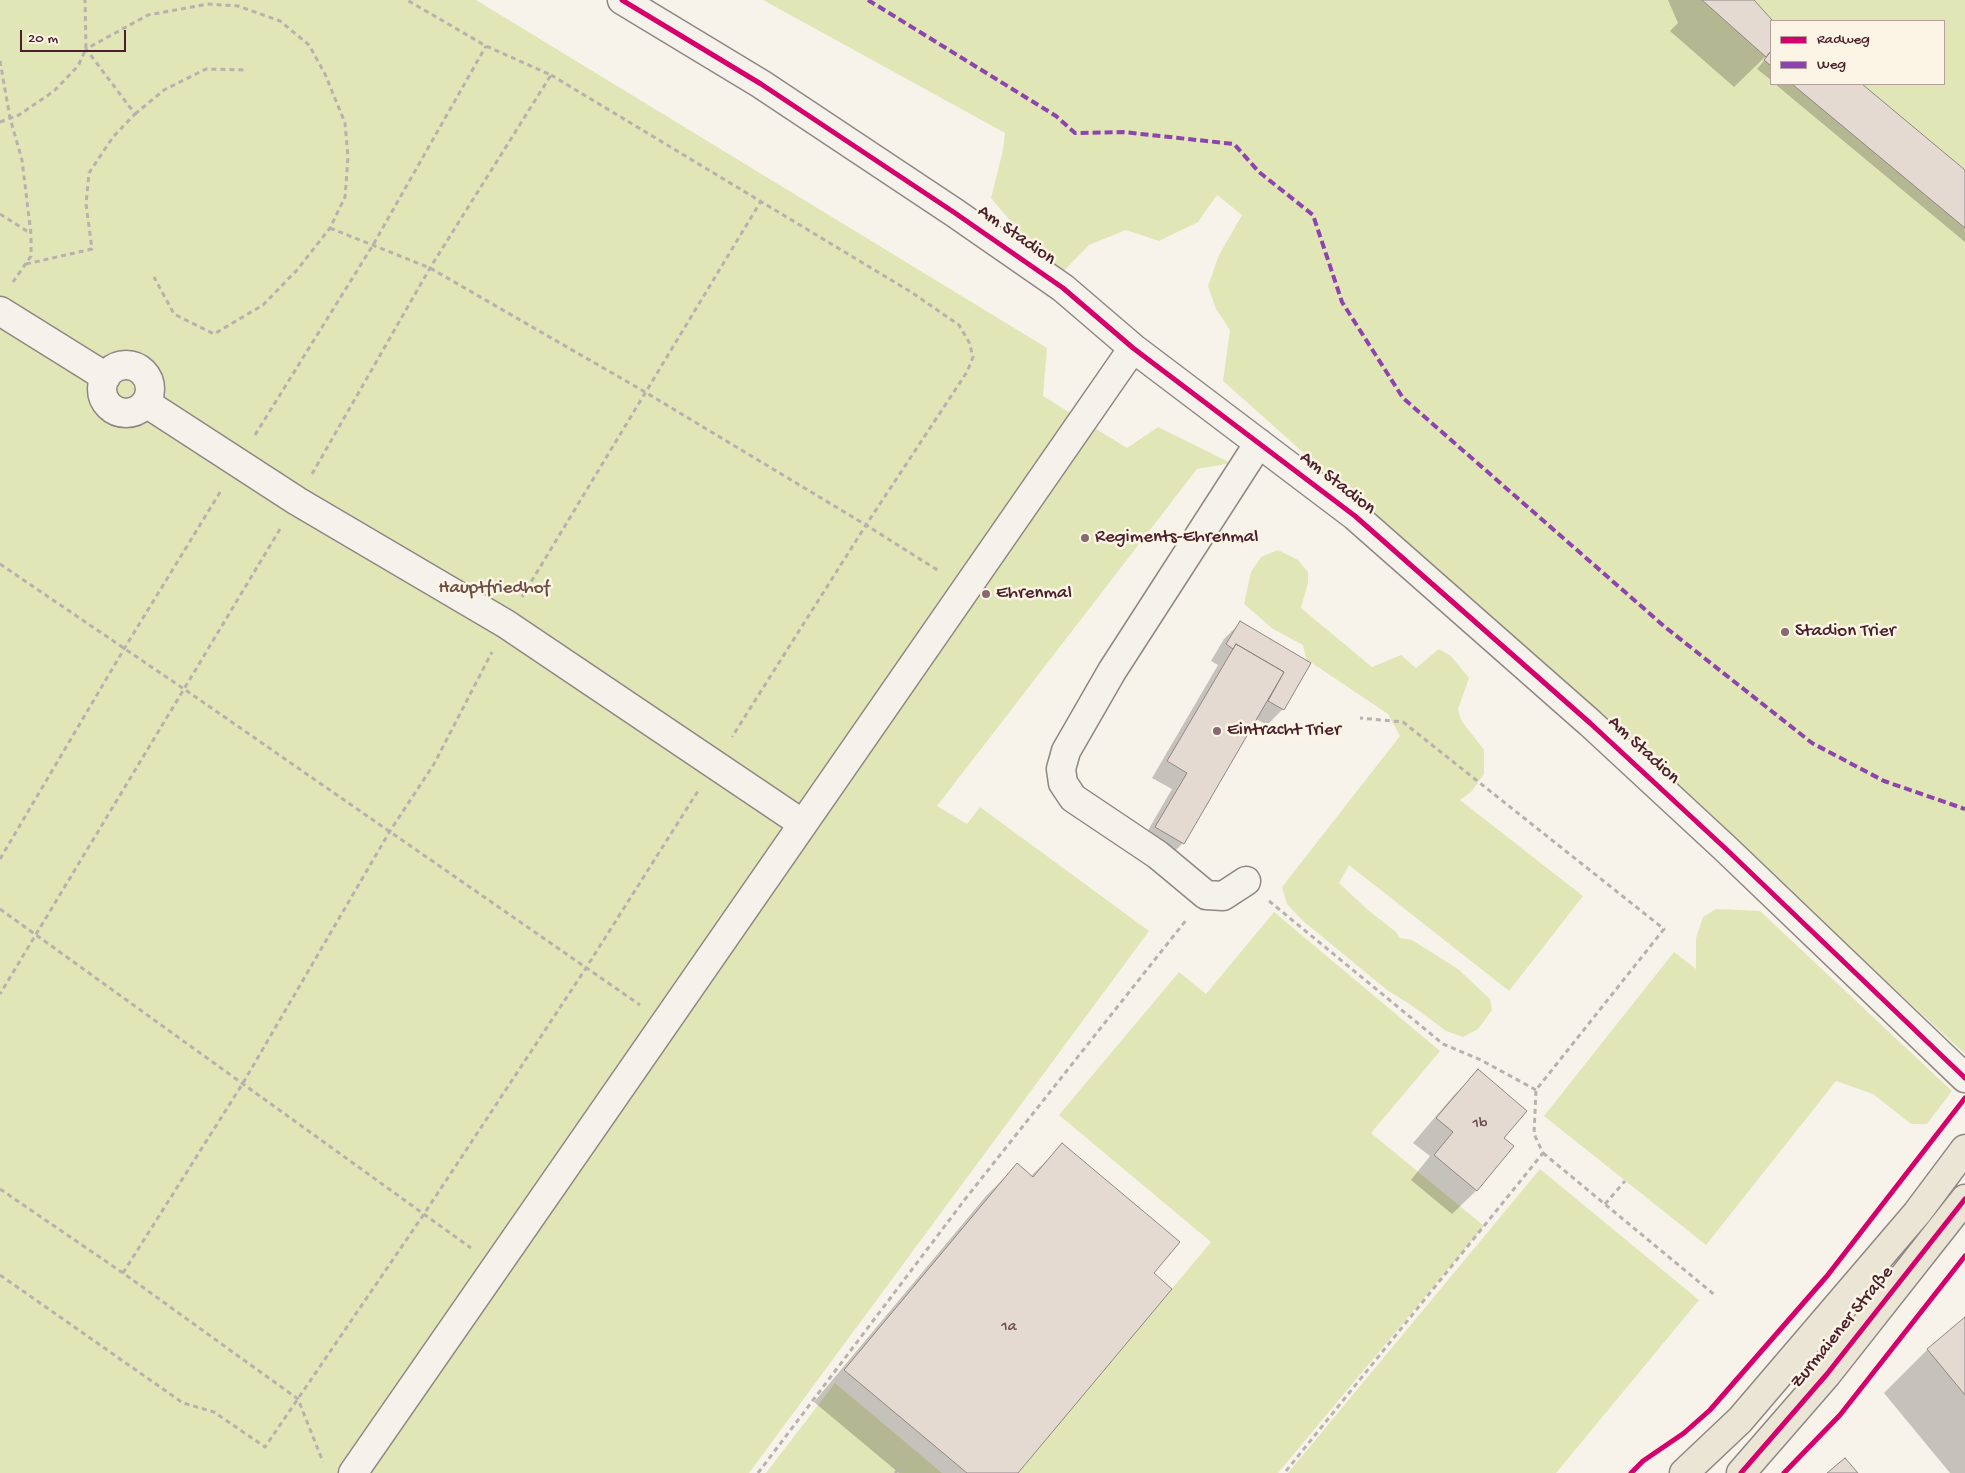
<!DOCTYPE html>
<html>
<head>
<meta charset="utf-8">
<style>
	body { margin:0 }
	#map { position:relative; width:1965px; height:1473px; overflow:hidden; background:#f7f3ea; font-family:"Gochi Hand",sans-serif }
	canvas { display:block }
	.legend { position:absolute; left:1770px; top:20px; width:175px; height:65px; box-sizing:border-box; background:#fcf5e5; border:1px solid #b59f9b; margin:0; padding:6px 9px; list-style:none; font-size:15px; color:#4a1f2b }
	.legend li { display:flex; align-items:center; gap:10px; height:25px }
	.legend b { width:25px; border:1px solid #b59f9b }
	.scale { position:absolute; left:20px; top:30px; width:106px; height:22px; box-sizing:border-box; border:2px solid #4a1f2b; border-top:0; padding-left:6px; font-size:15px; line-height:18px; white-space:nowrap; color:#4a1f2b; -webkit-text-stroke:4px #fcf5e5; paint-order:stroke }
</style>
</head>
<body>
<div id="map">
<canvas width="1965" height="1473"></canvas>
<ul class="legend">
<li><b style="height:6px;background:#d6006c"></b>Radweg</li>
<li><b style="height:6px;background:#8e44ad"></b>Weg</li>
</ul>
<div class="scale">20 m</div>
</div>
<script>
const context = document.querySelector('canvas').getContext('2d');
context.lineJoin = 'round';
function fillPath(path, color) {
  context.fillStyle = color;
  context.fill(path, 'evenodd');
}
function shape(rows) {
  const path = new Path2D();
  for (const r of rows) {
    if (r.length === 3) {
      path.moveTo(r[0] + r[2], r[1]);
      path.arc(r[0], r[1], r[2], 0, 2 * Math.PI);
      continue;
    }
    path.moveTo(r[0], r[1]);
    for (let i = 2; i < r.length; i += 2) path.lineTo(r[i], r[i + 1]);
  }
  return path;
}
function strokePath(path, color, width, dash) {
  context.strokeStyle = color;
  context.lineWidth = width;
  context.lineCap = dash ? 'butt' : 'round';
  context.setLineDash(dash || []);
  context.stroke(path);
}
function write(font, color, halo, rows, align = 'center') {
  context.font = font + ' "Gochi Hand",sans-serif';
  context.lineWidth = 5;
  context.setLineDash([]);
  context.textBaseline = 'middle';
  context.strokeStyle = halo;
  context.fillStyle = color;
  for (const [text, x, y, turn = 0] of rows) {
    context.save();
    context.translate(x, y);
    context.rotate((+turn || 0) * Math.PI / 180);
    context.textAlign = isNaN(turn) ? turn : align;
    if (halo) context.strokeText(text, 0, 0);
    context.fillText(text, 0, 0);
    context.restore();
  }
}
fillPath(shape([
	[0,0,476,0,1047,348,1043,396,1127,448,1158,427,1231,463,1197,469,937,806,967,824,980,807,1149,931,749,1473,0,1473],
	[763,0,1965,0,1965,1054,1614,729,1223,381,1230,330,1216,309,1208,286,1219,255,1242,215,1217,195,1198,222,1159,241,1126,230,1089,245,1061,274,1040,270,1024,237,991,198,1003,150,1005,133],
	[1771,21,1944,21,1944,84,1771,84],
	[1278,550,1298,560,1308,572,1308,583,1301,608,1372,667,1401,655,1416,668,1439,649,1451,656,1469,678,1458,709,1461,720,1484,750,1484,774,1472,791,1460,800,1583,896,1509,991,1349,865,1339,883,1368,910,1396,932,1400,938,1412,940,1458,969,1490,999,1492,1010,1478,1029,1463,1037,1446,1031,1411,1005,1387,990,1303,921,1287,904,1282,887,1400,736,1388,714,1312,663,1307,663,1303,645,1273,629,1244,604,1251,572,1261,557],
	[1716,909,1760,911,1952,1091,1927,1124,1911,1124,1873,1094,1836,1081,1706,1245,1544,1116,1674,952,1696,969,1696,938,1703,917],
	[1274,912,1440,1051,1371,1133,1484,1226,1278,1473,1018,1473,1211,1242,1059,1115,1179,972,1206,994],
	[1540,1169,1699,1300,1556,1473,1288,1473],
	[835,1383,942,1473,766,1473]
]), '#e1e6b7');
fillPath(shape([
	[1668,0,1753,0,1772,21,1770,51,1771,80,1757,69,1768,56,1767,55,1734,87,1670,31,1678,23],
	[1775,84,1860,84,1965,171,1965,242],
	[1240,623,1310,663,1283,709,1267,725,1256,719,1183,843,1167,859,1140,844,1172,789,1152,778,1218,665,1211,661,1224,639],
	[1478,1071,1503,1138,1513,1147,1476,1191,1452,1214,1411,1180,1430,1156,1413,1143,1454,1095],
	[1062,1145,1016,1473,899,1473,814,1402,986,1196,1017,1165,1031,1176],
	[1965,1319,1965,1473,1950,1473,1884,1393,1928,1349]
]), '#0003');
const building = shape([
	[1702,0,1754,0,1773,21,1771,21,1771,51,1766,57,1702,0],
	[1771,51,1771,66,1764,60,1771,51],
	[1792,84,1862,84,1965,170,1965,228,1792,84],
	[1240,621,1311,663,1284,710,1268,701,1284,672,1236,644,1233,649,1226,644,1240,621],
	[1236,644,1284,672,1184,844,1155,827,1187,773,1167,761,1236,644],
	[1478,1069,1527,1111,1504,1138,1514,1146,1477,1191,1434,1155,1453,1132,1436,1118,1478,1069],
	[1062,1143,1180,1242,1154,1273,1172,1289,1018,1473,967,1473,844,1370,1017,1163,1033,1177,1062,1143],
	[1965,1317,1965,1395,1927,1349,1965,1317],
	[1845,1458,1858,1473,1827,1473,1845,1458]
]);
fillPath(building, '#e5dad1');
strokePath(building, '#908684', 1);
const minor = shape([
	[622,0,761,84,955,213,1063,288,1133,348,1355,516,1590,723,1726,849,1965,1078],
	[0,311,106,377],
	[126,389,24],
	[146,403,297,501,506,624,803,824],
	[1246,881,1223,896,1206,895,1158,855,1073,798,1063,783,1061,769,1066,751,1112,671,1259,443],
	[353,1473,1133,348]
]);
const major = shape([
	[1684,1473,1740,1420,1917,1213,1965,1149],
	[1741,1473,1827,1374,1965,1199]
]);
strokePath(minor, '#908684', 31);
strokePath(major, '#908684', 31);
strokePath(shape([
	[0,61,10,118,22,160,31,234,31,256,13,282],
	[551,75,911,292,959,325,969,342,973,357,967,372,866,525,732,737],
	[135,114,164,90,206,69,245,70],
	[0,122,19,115,54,91,78,66,86,49,85,0],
	[0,214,30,233],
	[330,228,430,268,645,392,866,525,939,571],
	[26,264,92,249,86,204,89,173,113,137,135,114,86,49,148,15,208,4,238,6,280,21,309,45,325,74,345,123,348,157,345,197,330,228,297,270,263,305,214,334,174,314,154,277],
	[255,435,373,245,486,46],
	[312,474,430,268,551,75,486,46,407,0],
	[280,529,184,689,640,1005],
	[0,564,184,689,0,994],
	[522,597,761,201],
	[0,859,124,649,222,489],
	[1269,901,1443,1044,1481,1060,1536,1090],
	[0,909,471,1248],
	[1543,1153,1716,1296],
	[0,1189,123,1273,298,1399,323,1462],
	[1605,1204,1625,1181],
	[123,1273,243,1083,390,831,434,764,492,652],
	[0,1275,183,1403,214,1412,265,1447,424,1214,586,968,698,791],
	[1286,1471,1543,1153,1534,1134,1536,1090,1664,929,1403,722,1360,718],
	[758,1473,966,1198,1187,919],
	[895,1473,900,1468]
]), '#b8b1ae', 3, [5, 4]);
strokePath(minor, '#f5f2ec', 28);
strokePath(major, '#eae5d5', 28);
strokePath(shape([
	[868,0,1056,116,1075,133,1123,132,1234,144,1259,172,1313,215,1342,302,1403,398,1665,627,1812,743,1884,781,1965,809]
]), '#8e44ad', 4, [8, 4]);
strokePath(shape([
	[622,0,761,84,955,213,1063,288,1133,348,1355,516,1590,723,1726,849,1965,1078],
	[1631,1473,1643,1461,1684,1433,1710,1410,1827,1276,1965,1098],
	[1741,1473,1827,1374,1965,1199],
	[1784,1473,1840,1415,1965,1256]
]), '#d6006c', 5);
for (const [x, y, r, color] of [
	[1085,538,5,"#87696e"],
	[986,594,5,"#87696e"],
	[1785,632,5,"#87696e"],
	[1217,731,5,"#87696e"]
]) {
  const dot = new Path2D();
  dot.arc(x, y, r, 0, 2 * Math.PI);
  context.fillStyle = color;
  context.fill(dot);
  strokePath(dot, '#fcf5e5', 2);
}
write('16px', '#714e54', null, [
	["1b",1480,1125],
	["1a",1009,1328]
]);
write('19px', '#4a1f2b', '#fcf5e5', [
	["Am Stadion",1016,236,35],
	["Am Stadion",1337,484,38],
	["Am Stadion",1643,751,43],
	["Zurmaiener Straße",1843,1328,-51]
]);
write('19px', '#4a1f2b', '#fcf5e5', [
	["Regiments-Ehrenmal",1095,538],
	["Ehrenmal",996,594],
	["Stadion Trier",1795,632],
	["Eintracht Trier",1227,731]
], 'left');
write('19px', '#6b4e44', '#fcf5e5', [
	["Hauptfriedhof",494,589]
]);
</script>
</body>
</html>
